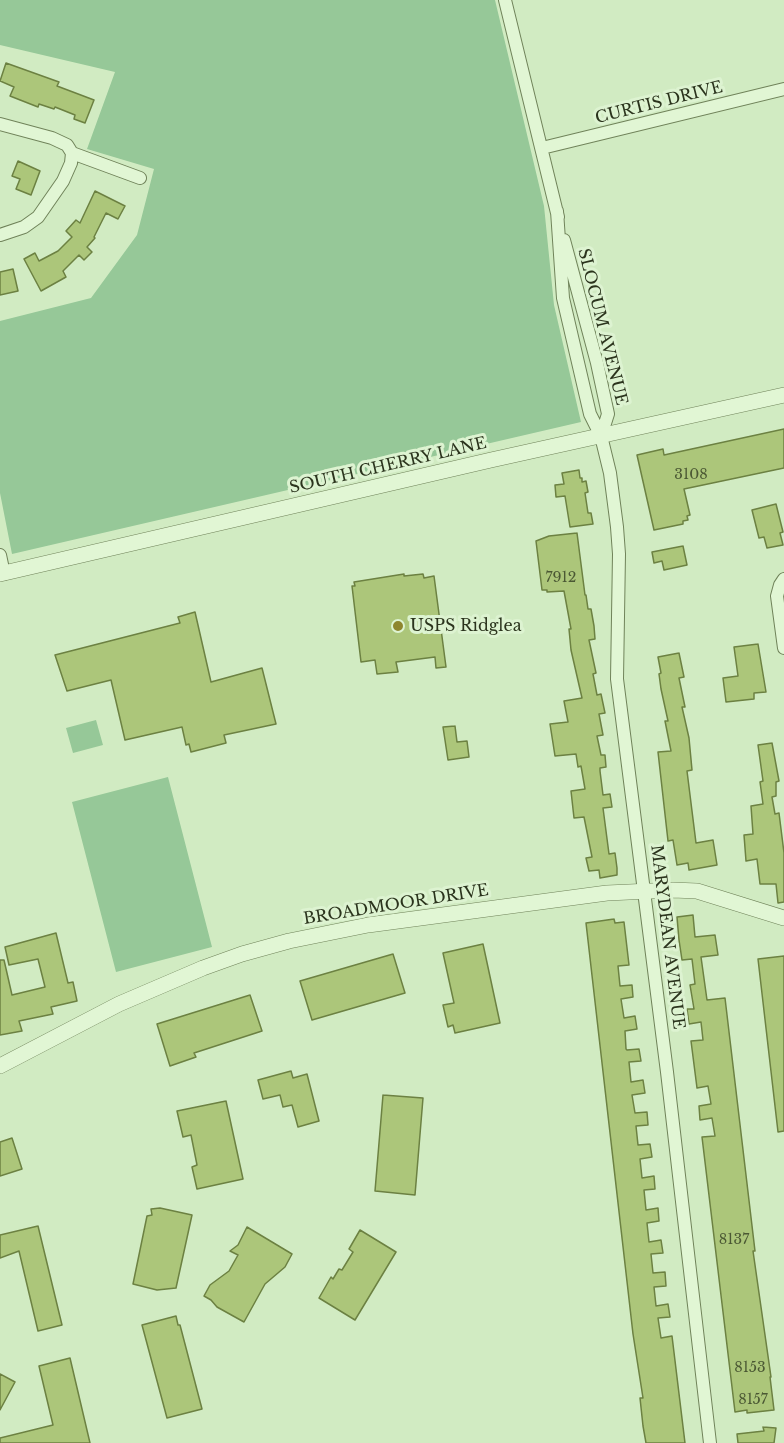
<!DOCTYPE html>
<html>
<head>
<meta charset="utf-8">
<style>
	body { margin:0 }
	canvas { display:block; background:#d1ebc2 }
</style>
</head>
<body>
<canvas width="784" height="1443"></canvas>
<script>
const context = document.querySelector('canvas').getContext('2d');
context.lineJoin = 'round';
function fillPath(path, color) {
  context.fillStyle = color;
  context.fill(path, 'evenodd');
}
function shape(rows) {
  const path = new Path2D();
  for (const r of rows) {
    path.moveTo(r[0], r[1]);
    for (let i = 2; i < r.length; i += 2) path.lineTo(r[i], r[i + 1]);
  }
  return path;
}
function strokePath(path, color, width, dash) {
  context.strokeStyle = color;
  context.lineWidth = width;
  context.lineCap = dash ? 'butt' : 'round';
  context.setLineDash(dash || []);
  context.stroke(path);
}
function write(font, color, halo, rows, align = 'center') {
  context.font = font + ' "Libre Baskerville",serif';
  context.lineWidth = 6;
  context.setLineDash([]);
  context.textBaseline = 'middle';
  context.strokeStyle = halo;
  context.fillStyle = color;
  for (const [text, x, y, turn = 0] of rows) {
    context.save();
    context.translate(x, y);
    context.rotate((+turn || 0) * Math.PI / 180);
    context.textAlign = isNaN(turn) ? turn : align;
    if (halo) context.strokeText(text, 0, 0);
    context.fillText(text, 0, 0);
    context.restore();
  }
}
fillPath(shape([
	[0,0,495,0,544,206,554,305,581,422,12,554,0,493,0,321,91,298,137,235,154,169,87,149,115,72,0,45],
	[96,720,103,745,73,753,66,728],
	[168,777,212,947,116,972,72,802]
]), '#96c898');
const building = shape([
	[6,63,59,82,57,86,94,100,85,123,74,119,75,115,55,107,54,109,39,104,38,107,10,96,14,87,0,81,6,63],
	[18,161,40,171,31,195,16,189,20,179,12,176,18,161],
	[95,191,125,206,118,219,106,213,94,237,95,238,87,247,92,252,84,260,79,255,63,271,66,277,41,291,24,259,35,253,39,261,58,251,72,237,66,231,76,220,80,223,95,191],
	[13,269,18,291,0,295,0,272,13,269],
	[784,429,784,468,684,489,690,515,687,516,688,520,683,521,683,524,654,530,637,455,663,449,664,455,784,429],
	[579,470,580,478,582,478,582,482,586,481,588,492,585,493,588,513,591,513,593,524,570,527,565,496,556,497,555,485,564,484,562,473,579,470],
	[776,504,783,532,780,533,783,545,767,548,764,537,759,538,752,510,776,504],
	[577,533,585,595,586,595,588,609,591,609,594,626,595,639,589,640,596,673,593,674,597,695,601,694,605,713,599,714,603,735,597,736,601,755,605,755,606,767,600,768,600,771,603,795,610,794,612,807,603,808,609,854,615,853,617,868,617,875,600,878,599,870,589,871,586,858,592,857,584,817,574,818,571,791,585,789,581,766,578,767,576,754,555,756,550,724,568,722,564,701,582,698,571,650,569,629,571,629,564,591,547,592,547,590,542,590,536,541,549,536,577,533],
	[683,546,687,565,664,570,662,561,654,563,652,552,683,546],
	[404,574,404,576,423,574,424,578,434,576,446,667,436,668,435,657,396,662,398,672,377,674,375,660,361,662,352,586,355,586,354,582,404,574],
	[195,612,211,682,262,668,276,724,224,735,226,743,191,752,189,744,186,745,182,727,125,740,111,680,67,691,55,655,180,623,178,617,195,612],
	[758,644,766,692,754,693,754,699,726,702,723,678,738,676,734,647,758,644],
	[679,653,684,677,679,678,685,707,682,707,689,738,692,770,687,771,696,843,713,840,717,865,689,870,688,863,677,865,673,840,668,841,658,752,671,751,665,721,668,721,661,689,659,674,661,673,658,657,679,653],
	[455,726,457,742,467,741,469,757,448,760,443,727,455,726],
	[772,743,779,781,776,782,776,796,772,797,775,814,779,813,784,853,784,902,778,903,776,884,760,884,757,859,746,861,744,835,753,834,751,806,763,804,760,782,763,781,758,745,772,743],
	[693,915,695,937,715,935,718,955,701,957,707,1000,725,998,755,1251,753,1251,771,1377,770,1377,774,1410,747,1413,747,1410,735,1412,702,1137,715,1136,712,1118,700,1120,699,1106,711,1104,708,1086,697,1088,691,1041,703,1040,701,1022,689,1024,687,1009,694,1009,690,985,695,984,692,959,682,960,679,940,677,917,693,915],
	[614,919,615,923,624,922,629,965,618,966,620,986,632,985,633,997,621,999,624,1018,635,1016,637,1029,625,1031,626,1049,627,1050,639,1049,641,1061,629,1062,631,1082,643,1080,645,1093,632,1095,635,1113,647,1112,648,1125,636,1126,638,1145,650,1144,652,1157,640,1159,642,1178,654,1176,655,1189,644,1190,646,1210,658,1208,659,1221,647,1223,649,1242,661,1240,663,1253,651,1254,653,1273,665,1272,666,1286,654,1287,656,1306,668,1304,670,1317,658,1318,661,1338,672,1336,685,1443,646,1443,643,1426,640,1398,643,1398,633,1334,586,923,614,919],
	[56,933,68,983,73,982,77,1001,51,1007,53,1014,19,1021,22,1031,0,1035,0,960,4,960,12,995,45,987,38,959,9,965,5,947,56,933],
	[483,944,500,1023,455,1033,453,1025,448,1027,443,1005,454,1003,443,953,483,944],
	[393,954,405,993,312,1020,300,981,393,954],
	[784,956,784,1131,778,1132,758,959,784,956],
	[250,995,262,1031,194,1053,196,1057,170,1066,157,1024,250,995],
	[291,1071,293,1078,307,1074,319,1121,298,1127,292,1105,283,1107,280,1095,263,1099,258,1080,291,1071],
	[383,1095,423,1098,415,1195,375,1191,383,1095],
	[226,1101,243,1179,197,1189,192,1167,197,1165,191,1135,183,1137,177,1111,226,1101],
	[12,1138,22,1169,0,1176,0,1142,12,1138],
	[160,1208,192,1215,176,1288,157,1290,133,1284,147,1216,152,1215,151,1209,160,1208],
	[38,1226,62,1325,38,1331,19,1251,0,1258,0,1235,38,1226],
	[247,1227,292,1254,285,1267,265,1284,244,1322,217,1307,211,1300,204,1296,210,1285,229,1271,238,1255,230,1251,238,1245,247,1227],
	[360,1230,396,1252,355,1320,319,1298,331,1277,333,1279,339,1269,342,1270,353,1252,349,1249,360,1230],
	[176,1316,178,1325,180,1325,202,1409,167,1418,142,1325,176,1316],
	[70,1358,90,1443,0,1443,0,1438,53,1425,39,1366,70,1358],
	[0,1374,15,1382,0,1410,0,1374],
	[763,1427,776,1428,774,1443,738,1443,737,1434,764,1431,763,1427]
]);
fillPath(building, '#acc67a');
strokePath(building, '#6c8142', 1.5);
const minor = shape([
	[505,0,558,217],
	[0,124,52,138,67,145,72,153,71,163,63,181,38,217,24,227,0,235],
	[542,148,784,89],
	[72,153,140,178],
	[557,211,563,298,590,414,601,436,610,473,617,527,619,554,617,679,667,1072,710,1443],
	[564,240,597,363,608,414,601,436],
	[0,555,4,574],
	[784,579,780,585,777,596,784,648]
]);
const tertiary = shape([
	[0,574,491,460,784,395],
	[0,1066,119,1004,203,968,242,954,289,941,368,925,607,893,673,890,697,891,784,918]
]);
strokePath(minor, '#70835a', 14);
strokePath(tertiary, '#70835a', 16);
strokePath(minor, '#e1f6d4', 12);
strokePath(tertiary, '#e1f6d4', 15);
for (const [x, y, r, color] of [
	[398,626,6,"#8e862e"]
]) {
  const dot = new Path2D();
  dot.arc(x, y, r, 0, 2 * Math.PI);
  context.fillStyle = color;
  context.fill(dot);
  strokePath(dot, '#ddf3d1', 2);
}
write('14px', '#4b5834', null, [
	["3108",691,475],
	["7912",561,578],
	["8137",734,1240],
	["8153",750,1368],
	["8157",753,1400]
]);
write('16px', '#2b341d', '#ddf3d1', [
	["CURTIS DRIVE",659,103,-14],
	["SLOCUM AVENUE",602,327,76],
	["SOUTH CHERRY LANE",388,466,-13],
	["BROADMOOR DRIVE",396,905,-9],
	["MARYDEAN AVENUE",667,937,83]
]);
write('16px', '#2b341d', '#ddf3d1', [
	["USPS Ridglea",410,626]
], 'left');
</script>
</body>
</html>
